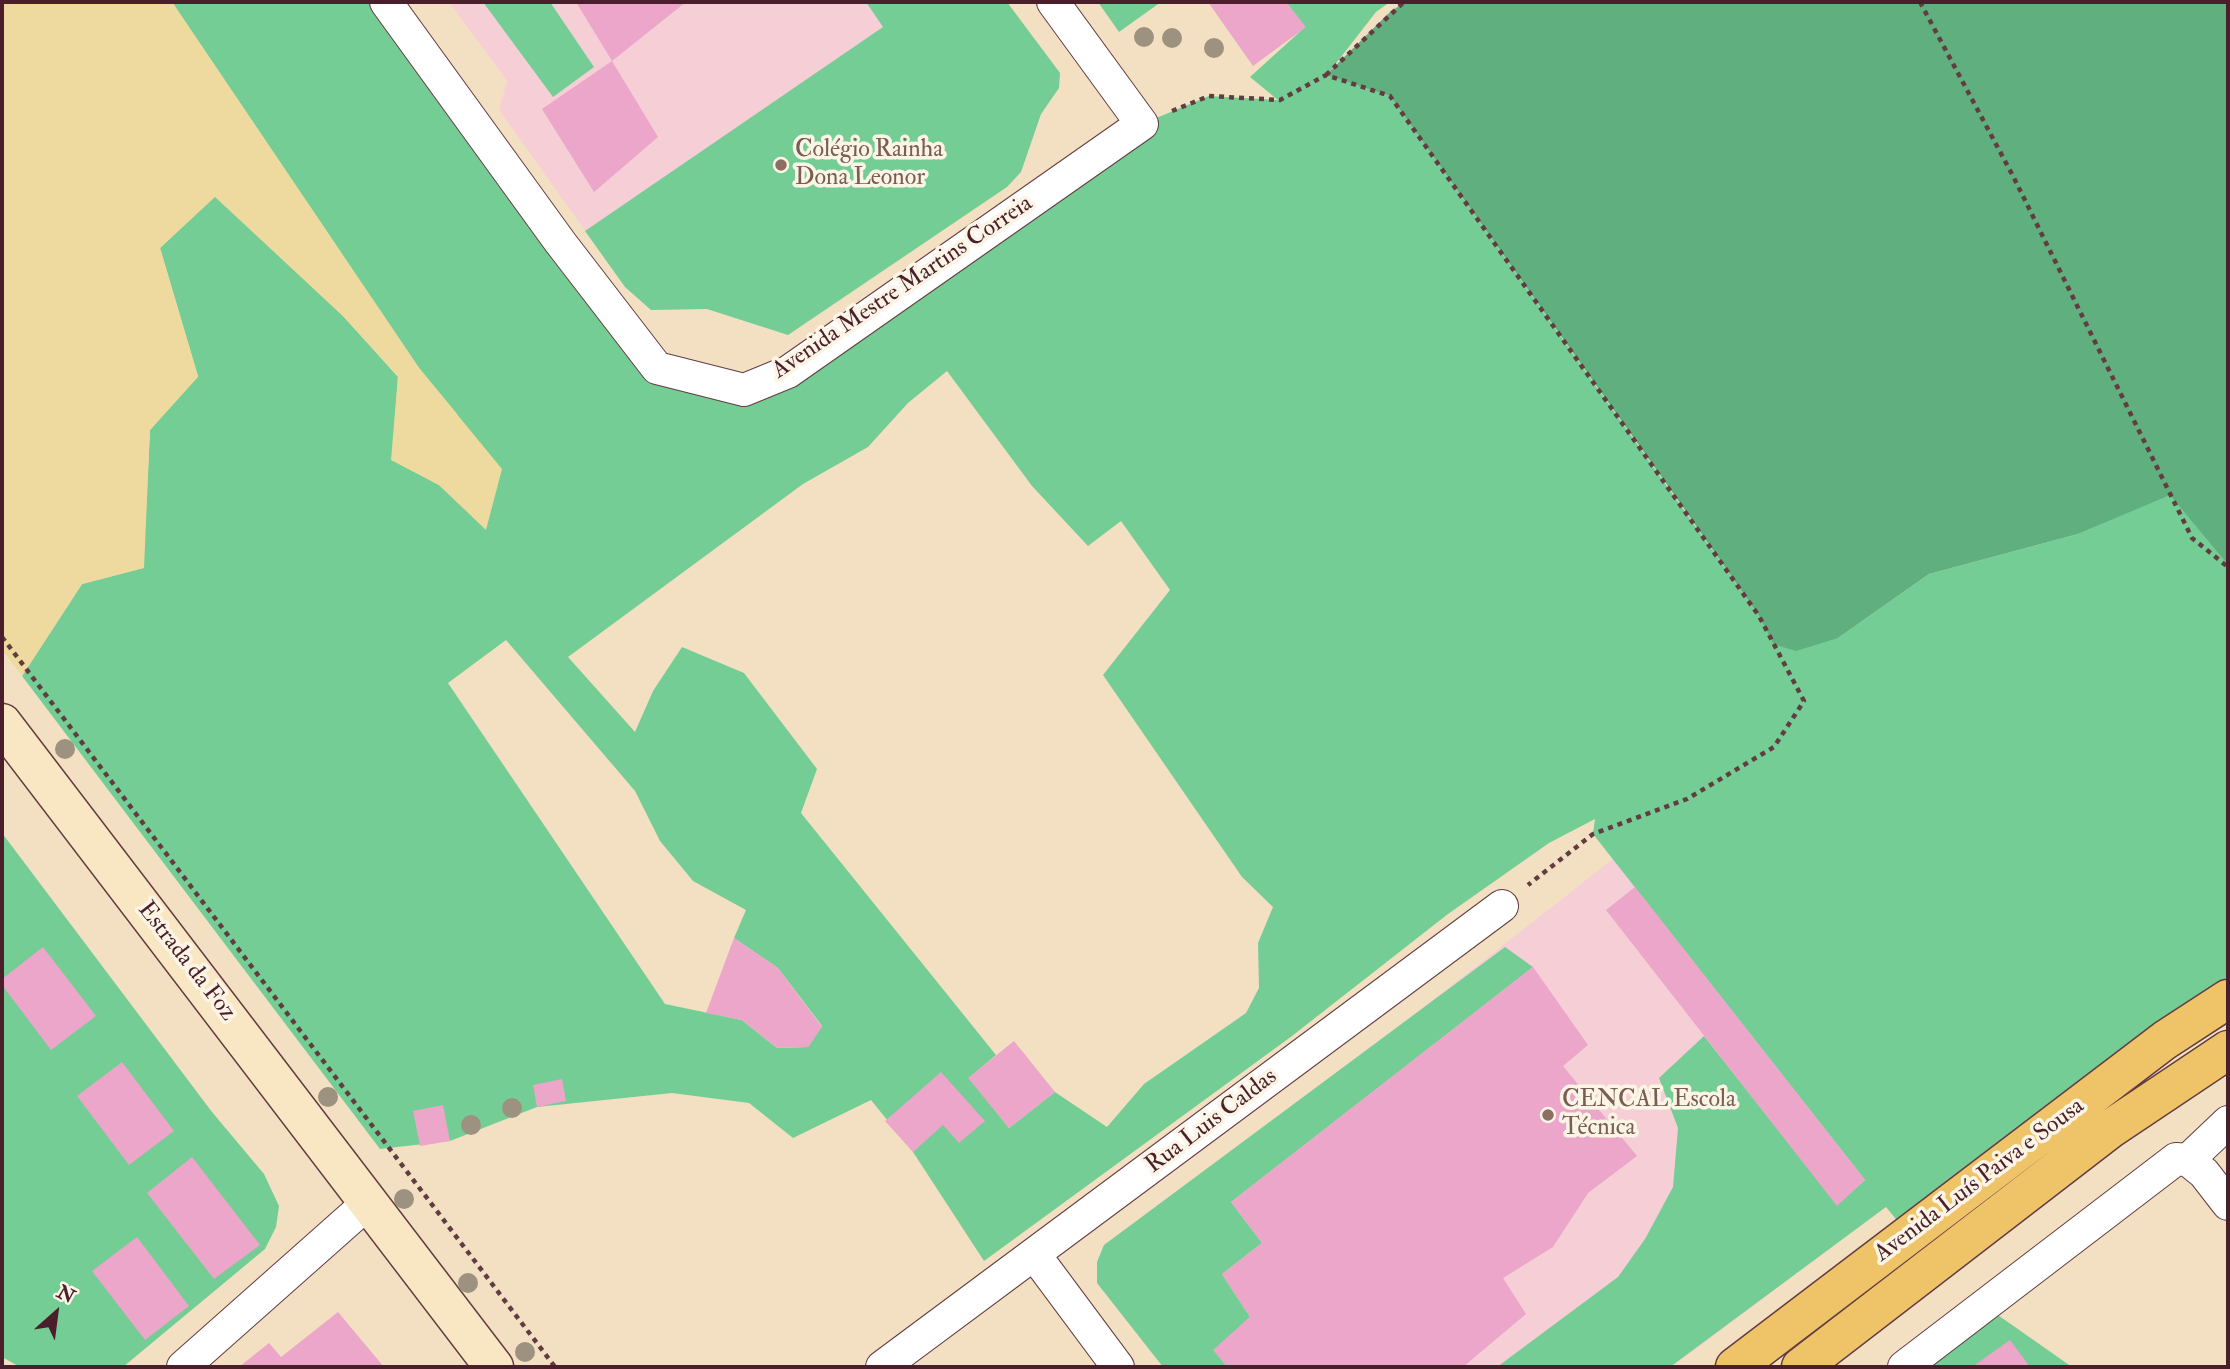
<!DOCTYPE html>
<html>
<head>
<meta charset="utf-8">
<style>
	body { margin:0 }
	#map { position:relative; width:2230px; height:1369px; overflow:hidden; background:#f3e0c3; font-family:"IM FELL Double Pica",serif }
	canvas { display:block }
	.frame { position:absolute; inset:0; border:4px solid #4a1f2b; pointer-events:none }
	.north { position:absolute; left:21px; top:1278px; width:70px; height:70px; -webkit-text-stroke:5px #fcf5e5; paint-order:stroke; rotate:28deg; font-size:19px; font-weight:700; line-height:28px; text-align:center; color:#4a1f2b }
	.north::after { content:''; display:block; margin:auto; width:24px; height:32px; background:#4a1f2b; clip-path:polygon(50% 0,100% 100%,50% 72%,0 100%) }
</style>
</head>
<body>
<div id="map">
<canvas width="2230" height="1369"></canvas>
<div class="frame"></div>
<div class="north">N</div>
</div>
<script>
const context = document.querySelector('canvas').getContext('2d');
context.lineJoin = 'round';
function fillPath(path, color) {
  context.fillStyle = color;
  context.fill(path, 'evenodd');
}
function shape(rows) {
  const path = new Path2D();
  for (const r of rows) {
    path.moveTo(r[0], r[1]);
    for (let i = 2; i < r.length; i += 2) path.lineTo(r[i], r[i + 1]);
  }
  return path;
}
function strokePath(path, color, width, dash) {
  context.strokeStyle = color;
  context.lineWidth = width;
  context.lineCap = dash ? 'butt' : 'round';
  context.setLineDash(dash || []);
  context.stroke(path);
}
function write(font, color, halo, rows, align = 'center') {
  context.font = font + ' "IM FELL Double Pica",serif';
  context.lineWidth = 7;
  context.setLineDash([]);
  context.textBaseline = 'middle';
  context.strokeStyle = halo;
  context.fillStyle = color;
  for (const [text, x, y, turn = 0] of rows) {
    context.save();
    context.translate(x, y);
    context.rotate((+turn || 0) * Math.PI / 180);
    context.textAlign = isNaN(turn) ? turn : align;
    if (halo) context.strokeText(text, 0, 0);
    context.fillText(text, 0, 0);
    context.restore();
  }
}
fillPath(shape([
	[449,2,1007,2,1060,73,1059,88,1041,114,1021,172,736,316,707,309,651,310,625,287,499,110,507,81],
	[1613,859,1886,1206,1672,1367,1163,1367,1097,1283,1097,1262,1104,1245,1369,1050]
]), '#f6cfd6');
fillPath(shape([
	[172,2,387,2,656,368,744,390,1142,124,1209,96,1278,100,1250,77,1305,27,1286,2,1390,2,1376,12,1327,75,1390,96,1759,616,1773,644,1838,638,1929,574,2078,534,2170,494,2228,565,2228,999,1909,1235,1886,1207,1670,1367,1497,1367,1618,1277,1645,1239,1673,1187,1678,1128,1659,1078,1704,1036,1837,1205,1865,1180,1593,834,1595,819,1549,843,1448,914,1292,1036,984,1261,913,1152,871,1100,793,1138,749,1103,672,1093,537,1107,450,1141,380,1149,22,676,82,584,143,568,150,430,198,376,160,248,215,196,343,316,398,377,392,460,439,485,486,529,457,414,419,368],
	[947,371,1032,486,1088,546,1121,521,1170,590,1103,675,1242,877,1273,907,1258,943,1259,988,1246,1013,1144,1084,1107,1127,1055,1092,1009,1128,969,1078,996,1055,801,813,817,769,744,673,682,647,653,691,635,732,568,657,803,484,868,447,908,403],
	[506,640,635,791,660,841,693,881,746,910,734,938,778,968,822,1026,808,1047,777,1048,742,1020,665,1004,448,683],
	[483,2,550,2,594,67,553,97],
	[866,2,1007,2,1060,73,1059,88,1041,114,1021,172,1007,187,788,335,707,309,651,310,625,287,585,231,883,27],
	[1098,2,1161,2,1119,32],
	[2,833,212,1112,264,1174,279,1206,276,1227,265,1249,123,1367,20,1367,2,1357],
	[1505,947,1533,967,1231,1202,1262,1243,1222,1274,1250,1317,1214,1350,1227,1367,1163,1367,1097,1283,1097,1262,1104,1245],
	[1985,1306,2072,1367,1904,1367]
]), '#74cd94');
fillPath(shape([
	[1405,2,2228,2,2228,565,2170,495,2078,534,1929,574,1838,638,1796,651,1773,644,1759,616,1680,503,1390,96,1326,75,1390,12]
]), '#5fb07e');
fillPath(shape([
	[2,2,172,2,419,368,502,469,486,530,439,485,391,460,398,376,343,316,215,197,160,248,198,377,150,430,144,568,82,584,22,676,2,650]
]), '#eeda9e');
fillPath(shape([
	[576,2,686,2,612,61],
	[1208,2,1286,2,1306,27,1253,66],
	[612,61,658,137,594,192,542,109],
	[1635,887,1865,1180,1837,1206,1606,910],
	[734,938,778,968,822,1027,808,1047,777,1048,742,1020,706,1013],
	[43,947,96,1016,51,1050,2,985,2,979],
	[1533,967,1588,1045,1563,1066,1637,1156,1588,1193,1553,1247,1503,1278,1526,1314,1463,1367,1227,1367,1213,1350,1250,1317,1222,1274,1262,1243,1231,1202],
	[1014,1041,1055,1092,1009,1128,968,1078],
	[122,1062,174,1131,129,1165,77,1096],
	[941,1072,985,1121,959,1143,943,1125,913,1152,885,1121],
	[562,1079,566,1101,537,1107,533,1085],
	[443,1105,450,1141,420,1146,413,1111],
	[192,1157,260,1245,214,1279,147,1193],
	[137,1237,189,1306,145,1340,92,1271],
	[338,1312,384,1367,239,1367,269,1343,281,1357],
	[2010,1340,2030,1367,1972,1367]
]), '#eba6c9');
const minor = shape([
	[386,2,560,242,657,368,744,390,788,372,1142,124,1053,2],
	[2188,1160,2204,1173,2228,1204],
	[183,1367,369,1202],
	[882,1367,1034,1254],
	[1118,1367,1034,1254,1502,906],
	[1904,1367,2176,1159,2188,1160,2228,1122]
]);
const secondary = shape([
	[2,723,494,1367]
]);
const primary = shape([
	[1735,1367,2165,1040,2228,999],
	[1801,1367,2110,1129,2228,1050]
]);
strokePath(minor, '#633c42', 34);
strokePath(secondary, '#633c42', 41);
strokePath(primary, '#633c42', 41);
strokePath(shape([
	[1920,2,2013,176,2192,538,2228,567],
	[1326,75,1404,2],
	[1172,111,1209,96,1280,100,1326,75,1390,96,1759,616,1804,701,1774,747,1687,799,1593,834,1528,885],
	[2,637,555,1367]
]), '#633c42', 4.5, [5, 5]);
strokePath(minor, '#fff', 32);
strokePath(secondary, '#f9e7c3', 38);
strokePath(primary, '#efc469', 38);
context.fillStyle = '#9d9280';
for (const [x, y] of [
	[1144,37],
	[1172,38],
	[1214,48],
	[65,749],
	[328,1097],
	[512,1108],
	[471,1125],
	[404,1199],
	[468,1283],
	[525,1352]
]) {
  context.beginPath();
  context.arc(x, y, 10, 0, 2 * Math.PI);
  context.fill();
}
for (const [x, y, r, color] of [
	[781,165,7,"#8d6e63"],
	[1548,1115,7,"#8d6e63"]
]) {
  const dot = new Path2D();
  dot.arc(x, y, r, 0, 2 * Math.PI);
  context.fillStyle = color;
  context.fill(dot);
  strokePath(dot, '#fcf5e5', 2.5);
}
write('24px', '#785e54', '#fcf5e5', [
	["Colégio Rainha",795,151],
	["Dona Leonor",795,179],
	["CENCAL Escola",1562,1101],
	["Técnica",1562,1129]
], 'left');
write('24px', '#4a1f2b', '#fcf5e5', [
	["Avenida Mestre Martins Correia",903,288,-34],
	["Estrada da Foz",186,962,52],
	["Rua Luis Caldas",1212,1122,-37],
	["Avenida Luís Paiva e Sousa",1980,1181,-37]
]);
</script>
</body>
</html>
